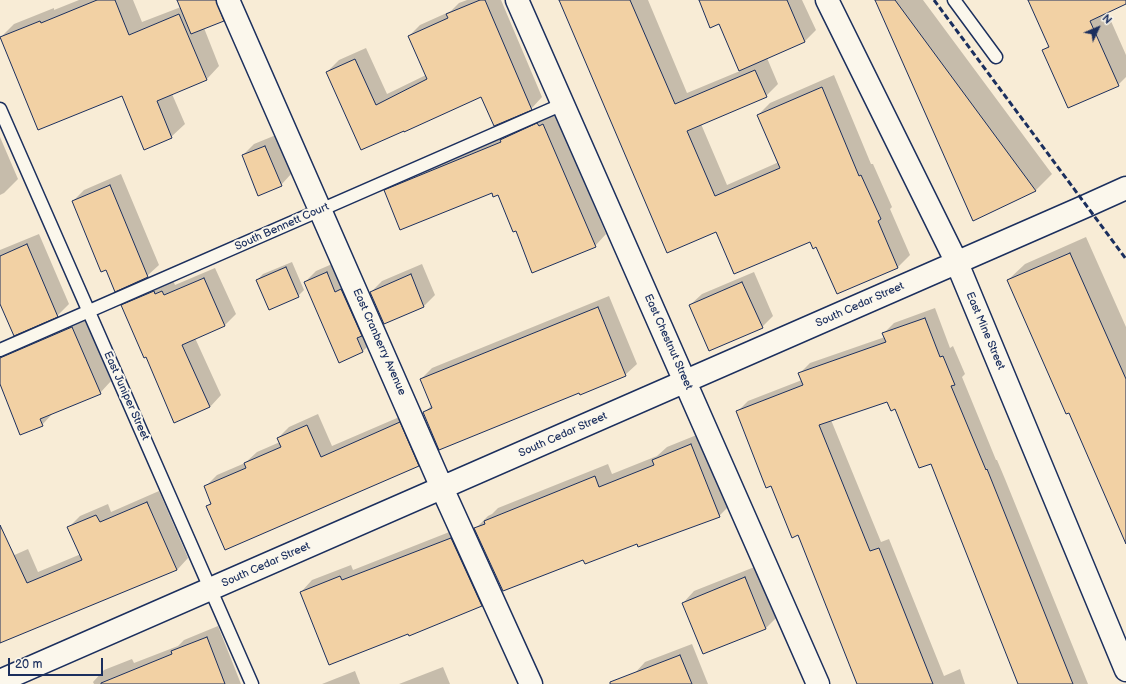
<!DOCTYPE html>
<html>
<head>
<meta charset="utf-8">
<style>
	body { margin:0 }
	#map { position:relative; width:1126px; height:684px; overflow:hidden; background:#f8ecd6; font-family:"Balsamiq Sans",sans-serif }
	canvas { display:block }
	.north { position:absolute; left:1078px; top:8px; width:40px; height:40px; -webkit-text-stroke:3px #fbf7ec; paint-order:stroke; rotate:46deg; font-size:11px; font-weight:700; line-height:16px; text-align:center; color:#1b2f5e }
	.north::after { content:''; display:block; margin:auto; width:14px; height:18px; background:#1b2f5e; clip-path:polygon(50% 0,100% 100%,50% 72%,0 100%) }
	.scale { position:absolute; left:8px; top:658px; width:95px; height:18px; box-sizing:border-box; border:2px solid #1b2f5e; border-top:0; padding-left:5px; font-size:12px; line-height:14px; white-space:nowrap; color:#1b2f5e; -webkit-text-stroke:3px #fbf7ec; paint-order:stroke }
</style>
</head>
<body>
<div id="map">
<canvas width="1126" height="684"></canvas>
<div class="north">N</div>
<div class="scale">20 m</div>
</div>
<script>
const context = document.querySelector('canvas').getContext('2d');
context.lineJoin = 'round';
function fillPath(path, color) {
  context.fillStyle = color;
  context.fill(path, 'evenodd');
}
function shape(rows) {
  const path = new Path2D();
  for (const r of rows) {
    path.moveTo(r[0], r[1]);
    for (let i = 2; i < r.length; i += 2) path.lineTo(r[i], r[i + 1]);
  }
  return path;
}
function strokePath(path, color, width, dash) {
  context.strokeStyle = color;
  context.lineWidth = width;
  context.lineCap = dash ? 'butt' : 'round';
  context.setLineDash(dash || []);
  context.stroke(path);
}
function write(font, color, halo, rows, align = 'center') {
  context.font = font + ' "Balsamiq Sans",sans-serif';
  context.lineWidth = 4;
  context.setLineDash([]);
  context.textBaseline = 'middle';
  context.strokeStyle = halo;
  context.fillStyle = color;
  for (const [text, x, y, turn = 0] of rows) {
    context.save();
    context.translate(x, y);
    context.rotate((+turn || 0) * Math.PI / 180);
    context.textAlign = isNaN(turn) ? turn : align;
    if (halo) context.strokeText(text, 0, 0);
    context.fillText(text, 0, 0);
    context.restore();
  }
}
fillPath(shape([
	[79,0,133,0,142,22,181,7,180,0,231,0,234,9,223,20,204,28,219,66,206,80,172,94,185,124,171,137,122,94,1,37,14,24,54,8,54,10],
	[467,0,501,0,542,97,531,109,482,95,405,131,327,72,339,60,366,48,387,94,426,75,409,36,420,25,451,11,459,3],
	[560,0,648,0,687,93,740,71,719,23,700,0,802,0,816,30,804,42,767,58,778,84,766,96,701,124,727,185,779,162,758,115,770,103,834,75,871,164,873,164,892,207,890,209,910,255,898,267,837,292,817,246,810,240,717,230],
	[876,0,923,0,1052,174,1036,190,973,219],
	[1029,0,1126,0,1126,3,1107,12,1126,55,1126,77,1118,85,1044,50,1049,45],
	[555,113,606,234,595,246,516,230,498,193,493,192,386,191,397,179],
	[276,135,292,173,281,185,243,155,254,144],
	[0,137,18,179,4,193,0,195],
	[121,174,159,265,147,276,106,269,73,201,84,190],
	[39,234,69,304,57,316,0,302,0,250],
	[1086,237,1126,327,1126,541,1069,412,1008,280,1025,264],
	[339,261,374,340,363,351,305,282,316,271],
	[292,262,304,290,298,296,257,280,263,274],
	[422,264,435,295,424,306,371,292,382,281],
	[215,268,236,314,224,326,195,338,221,395,210,407,147,356,122,306,134,294,173,280,175,285],
	[754,272,773,316,762,327,690,305,702,294],
	[609,296,637,364,625,375,580,392,424,413,432,405,421,379,432,368],
	[935,308,950,348,953,346,965,374,962,377,996,460,997,460,1005,479,1088,684,1019,684,931,463,895,408,888,401,831,420,881,542,889,539,944,676,960,669,965,684,858,684,798,534,772,484,738,411,748,401,802,380,800,373,810,363,885,337,883,334,894,323],
	[84,316,111,381,100,393,53,413,42,425,0,381,0,354],
	[411,412,429,454,418,465,207,506,212,502,205,487,217,475,245,463,257,452,280,442,278,438,289,427,318,414,332,446],
	[704,432,732,503,719,516,638,543,584,558,475,529,488,516,492,514,498,508,608,464,612,474,657,456,667,447],
	[159,491,188,558,177,570,0,642,0,558,1,561,28,549,38,572,81,554,68,528,80,516,108,504,111,512],
	[462,527,493,594,481,605,301,592,312,580,351,565,353,570],
	[757,566,777,617,766,628,703,653,683,603,694,591],
	[218,626,241,684,94,684,93,682,104,670,132,659,134,663,178,646,184,640],
	[692,644,708,684,638,684,634,674,645,662],
	[443,667,450,684,399,684],
	[355,671,360,684,322,684]
]), '#0003');
const building = shape([
	[97,0,115,0,129,35,179,14,207,80,157,101,172,138,144,150,122,96,38,130,0,37,40,21,41,23,97,0],
	[177,0,216,0,224,21,191,34,177,0],
	[480,0,485,0,532,110,494,126,481,97,404,132,404,131,361,150,326,72,355,59,376,105,427,79,408,36,448,18,446,14,480,0],
	[559,0,630,0,675,104,755,70,767,97,687,131,715,196,780,168,757,115,822,87,859,176,861,175,881,219,878,221,898,268,837,294,816,247,813,249,810,242,734,274,716,232,667,253,559,0],
	[699,0,787,0,805,42,739,71,719,24,710,28,699,0],
	[875,0,895,0,1036,191,973,221,875,0],
	[1028,0,1126,0,1126,4,1090,21,1119,86,1068,108,1042,50,1049,47,1028,0],
	[537,123,539,126,543,124,596,247,532,273,516,231,513,232,498,195,493,197,492,193,400,230,384,190,501,142,500,140,537,123],
	[265,146,282,186,258,196,242,155,265,146],
	[110,185,148,277,115,292,106,270,101,272,72,201,110,185],
	[27,244,58,317,14,336,0,304,0,256,27,244],
	[1070,253,1126,379,1126,544,1069,413,1066,414,1007,280,1070,253],
	[286,267,299,297,269,310,256,280,286,267],
	[327,272,335,292,341,289,362,336,357,338,363,352,339,363,304,282,327,272],
	[411,274,424,307,384,324,370,292,411,274],
	[204,278,225,326,182,345,210,407,174,423,146,357,144,358,121,305,154,291,155,294,162,291,164,295,204,278],
	[742,282,763,328,709,351,689,305,742,282],
	[598,307,626,376,580,395,579,393,439,450,423,412,432,408,420,379,598,307],
	[925,318,940,357,943,356,955,385,951,386,986,470,987,469,1073,684,1018,684,931,464,919,468,895,409,891,411,887,402,819,425,870,551,879,548,933,684,857,684,798,535,792,538,771,486,766,488,736,411,803,385,798,373,886,342,882,333,925,318],
	[72,327,101,394,40,419,43,426,20,435,0,384,0,358,72,327],
	[400,422,419,466,225,550,206,506,211,504,204,486,246,468,244,463,281,447,277,438,307,425,321,457,400,422],
	[691,444,720,517,638,547,637,544,585,564,583,560,503,591,474,528,485,524,484,521,595,476,599,487,654,465,652,460,691,444],
	[147,502,177,570,0,643,0,525,27,583,82,560,67,527,96,515,100,522,147,502],
	[451,538,482,606,409,636,408,634,329,665,300,592,340,576,342,580,451,538],
	[745,577,766,629,703,654,682,603,745,577],
	[207,637,225,684,101,684,101,683,172,654,171,651,207,637],
	[680,655,692,684,610,684,610,682,680,655]
]);
fillPath(building, '#f2d1a4');
strokePath(building, '#1b2f5e', 1);
const service = shape([
	[954,0,996,57],
	[0,109,252,684],
	[0,350,563,104]
]);
const minor = shape([
	[228,0,442,488,531,684],
	[517,0,818,684],
	[827,0,957,263,1126,670],
	[0,681,1086,206,1126,188]
]);
strokePath(service, '#1b2f5e', 15);
strokePath(minor, '#1b2f5e', 25);
strokePath(service, '#fbf7ec', 12);
strokePath(minor, '#fbf7ec', 22);
strokePath(shape([
	[934,0,1126,259]
]), '#1b2f5e', 3, [6, 3]);
write('11px', '#1b2f5e', '#fbf7ec', [
	["South Bennett Court",282,227,-24],
	["South Cedar Street",860,305,-24],
	["East Mine Street",985,331,67],
	["East Cranberry Avenue",379,342,66],
	["East Chestnut Street",668,342,66],
	["East Juniper Street",126,396,66],
	["South Cedar Street",563,435,-24],
	["South Cedar Street",266,565,-24]
]);
</script>
</body>
</html>
